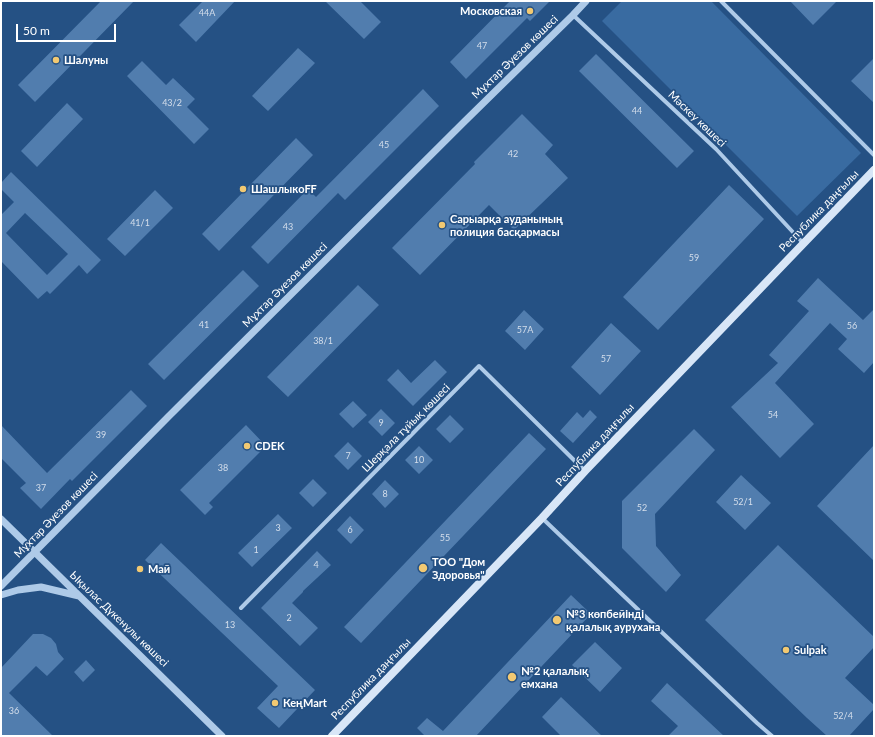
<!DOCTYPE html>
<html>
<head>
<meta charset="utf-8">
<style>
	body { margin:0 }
	#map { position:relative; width:875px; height:737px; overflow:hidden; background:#255184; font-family:Lato,sans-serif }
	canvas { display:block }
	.frame { position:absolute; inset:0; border:2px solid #fff; pointer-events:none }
	.scale { position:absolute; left:16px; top:24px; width:100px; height:18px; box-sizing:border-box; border:2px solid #fff; border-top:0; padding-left:5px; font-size:12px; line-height:14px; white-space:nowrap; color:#fff; -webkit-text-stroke:3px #255184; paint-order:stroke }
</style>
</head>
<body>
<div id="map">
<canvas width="875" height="737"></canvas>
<div class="frame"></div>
<div class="scale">50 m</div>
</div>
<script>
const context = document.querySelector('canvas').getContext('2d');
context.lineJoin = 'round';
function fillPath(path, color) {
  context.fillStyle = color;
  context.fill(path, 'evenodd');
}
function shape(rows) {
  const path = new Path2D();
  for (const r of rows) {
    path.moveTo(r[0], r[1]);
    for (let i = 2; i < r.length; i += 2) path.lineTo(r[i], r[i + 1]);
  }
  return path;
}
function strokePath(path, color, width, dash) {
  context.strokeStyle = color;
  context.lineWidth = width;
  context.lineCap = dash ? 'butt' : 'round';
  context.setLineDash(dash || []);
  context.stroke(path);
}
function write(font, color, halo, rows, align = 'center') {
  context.font = font + ' Lato,sans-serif';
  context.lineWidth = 3.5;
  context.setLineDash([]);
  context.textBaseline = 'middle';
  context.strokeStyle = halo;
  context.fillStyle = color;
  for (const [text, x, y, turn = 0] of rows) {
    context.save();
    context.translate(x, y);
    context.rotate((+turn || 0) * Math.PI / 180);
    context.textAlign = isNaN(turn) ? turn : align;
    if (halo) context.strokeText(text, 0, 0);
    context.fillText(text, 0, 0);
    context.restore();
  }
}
fillPath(shape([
	[622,1,711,1,861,153,797,216,602,21]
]), '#396ba1');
fillPath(shape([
	[101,1,134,1,35,102,18,85],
	[203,1,235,1,196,42,179,25],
	[325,1,360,1,381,22,364,39],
	[510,1,550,1,530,21,527,18,466,79,450,62],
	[790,1,837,1,813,25],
	[298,48,315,63,268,111,252,96],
	[596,54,694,151,677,168,579,71],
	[874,58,874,103,851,81],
	[142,61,166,85,173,78,195,99,187,107,209,129,194,144,127,76],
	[423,89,439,106,345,200,338,193,268,264,251,247,308,189,316,197],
	[67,103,83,119,37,167,21,151],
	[522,114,553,145,545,154,568,178,514,230,489,205,420,275,392,248,475,164,474,162],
	[296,138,313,155,219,251,202,234],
	[11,172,101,260,87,274,79,265,50,294,47,291,38,299,1,261,1,215,14,202,1,189,1,183],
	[25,213,68,254,47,275,6,233],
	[729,185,764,219,658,330,623,297],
	[155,190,173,208,125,256,107,239],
	[243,270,259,286,164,380,148,364],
	[818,278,863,320,874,309,874,362,864,373,838,349,847,339,830,323,775,383,814,424,780,458,731,407,778,363,769,355,809,311,797,301],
	[358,285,379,305,288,397,267,377],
	[524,310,544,329,525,350,505,331],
	[611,323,641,351,600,395,571,367],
	[435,360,447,372,413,406,387,380,398,369,411,383],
	[131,390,147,406,72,481,70,479,41,509,20,488,26,483,1,458,1,425,47,473],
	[353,401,367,415,353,428,339,414],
	[381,409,395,423,382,436,368,422],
	[590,410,597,417,573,443,560,431,577,412,583,418],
	[450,415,464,429,450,443,436,429],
	[246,425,266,446,209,503,213,507,205,515,180,490],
	[694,429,715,450,655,514,656,546,681,575,666,592,622,548,622,501],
	[529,433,546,449,361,643,344,627],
	[348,442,362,456,348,470,334,456],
	[874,445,874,561,817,506],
	[419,446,433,460,419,474,405,460],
	[741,475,771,503,745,530,716,502],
	[313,479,327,493,313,507,299,493],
	[385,480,399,494,385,508,372,494],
	[278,514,292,528,252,567,238,553],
	[350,516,364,530,351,544,337,530],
	[161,543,315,690,279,728,257,708,278,686,145,560],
	[778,545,874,637,874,647,845,678,874,705,874,709,849,736,827,736,807,718,705,620],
	[317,551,331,565,303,591,303,592,292,603,318,628,300,646,261,608],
	[571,595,591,614,476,736,425,736,417,728,427,718,443,731],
	[33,634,43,634,51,638,56,644,58,652,64,659,47,676,36,666,9,693,53,736,1,736,1,668],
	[595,642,622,668,600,692,572,665],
	[86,660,95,670,83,682,74,672],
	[667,683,724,736,668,736,678,726,651,701],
	[561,697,602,736,561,736,542,717]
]), '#517dae');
strokePath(shape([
	[721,1,874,155],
	[573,15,716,149,803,243],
	[542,518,757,723,772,736],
	[241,608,479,366,585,471]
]), '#aecae8', 4);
strokePath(shape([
	[1,519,222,736],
	[1,586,168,417,464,122,573,15,586,1],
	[1,595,18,590,41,587,79,596]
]), '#aecae8', 7);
strokePath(shape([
	[332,736,542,518,585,471,874,170]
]), '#d8e6f7', 8);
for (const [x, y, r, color] of [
	[530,11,4,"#f2c972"],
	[56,60,4,"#f2c972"],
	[243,189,4,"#f2c972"],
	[442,225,4,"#f2c972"],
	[247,446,4,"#f2c972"],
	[423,568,5,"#f2c972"],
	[140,569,4,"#f2c972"],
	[557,620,5,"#f2c972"],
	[786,650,4,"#f2c972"],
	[512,677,5,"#f2c972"],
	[275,703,4,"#f2c972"]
]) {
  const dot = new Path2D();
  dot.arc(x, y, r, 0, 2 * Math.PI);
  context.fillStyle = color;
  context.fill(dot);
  strokePath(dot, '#255184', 1.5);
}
write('9px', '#d4deeb', null, [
	["44А",207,13],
	["47",482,46],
	["43/2",172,103],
	["44",637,111],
	["45",384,145],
	["42",513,154],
	["41/1",140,223],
	["43",288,227],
	["59",694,258],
	["41",204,325],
	["56",852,326],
	["57А",525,330],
	["38/1",323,341],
	["57",606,359],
	["54",773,415],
	["9",381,423],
	["39",101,435],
	["7",348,456],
	["10",419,460],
	["38",223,468],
	["37",41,488],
	["8",385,494],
	["52/1",743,502],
	["52",642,508],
	["3",278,528],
	["6",350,530],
	["55",445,538],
	["1",256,550],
	["4",316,565],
	["2",289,618],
	["13",230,625],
	["36",14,711],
	["52/4",843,716]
]);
write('bold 11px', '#fff', '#255184', [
	["Московская",522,11,"right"],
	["Шалуны",64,60],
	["ШашлыкoFF",251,189],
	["Сарыарқа ауданының",450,219],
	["полиция басқармасы",450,232],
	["CDEK",255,446],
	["ТОО \"Дом",432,562],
	["Здоровья\"",432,575],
	["Май",148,569],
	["№3 көпбейінді",566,614],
	["қалалық аурухана",566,627],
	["Sulpak",794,650],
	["№2 қалалық",521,671],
	["емхана",521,684],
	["КеңMart",283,703]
], 'left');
write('11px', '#fff', '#255184', [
	["Мұхтар Әуезов көшесі",515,57,-44],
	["Мәскеу көшесі",697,119,44],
	["Республика даңғылы",819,211,-46],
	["Мұхтар Әуезов көшесі",285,285,-45],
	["Шерқала тұйық көшесі",406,428,-45],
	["Республика даңғылы",595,445,-47],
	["Мұхтар Әуезов көшесі",56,515,-46],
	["Ықылас Дүкенұлы көшесі",119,619,44],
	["Республика даңғылы",371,679,-46]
]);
</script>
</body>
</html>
